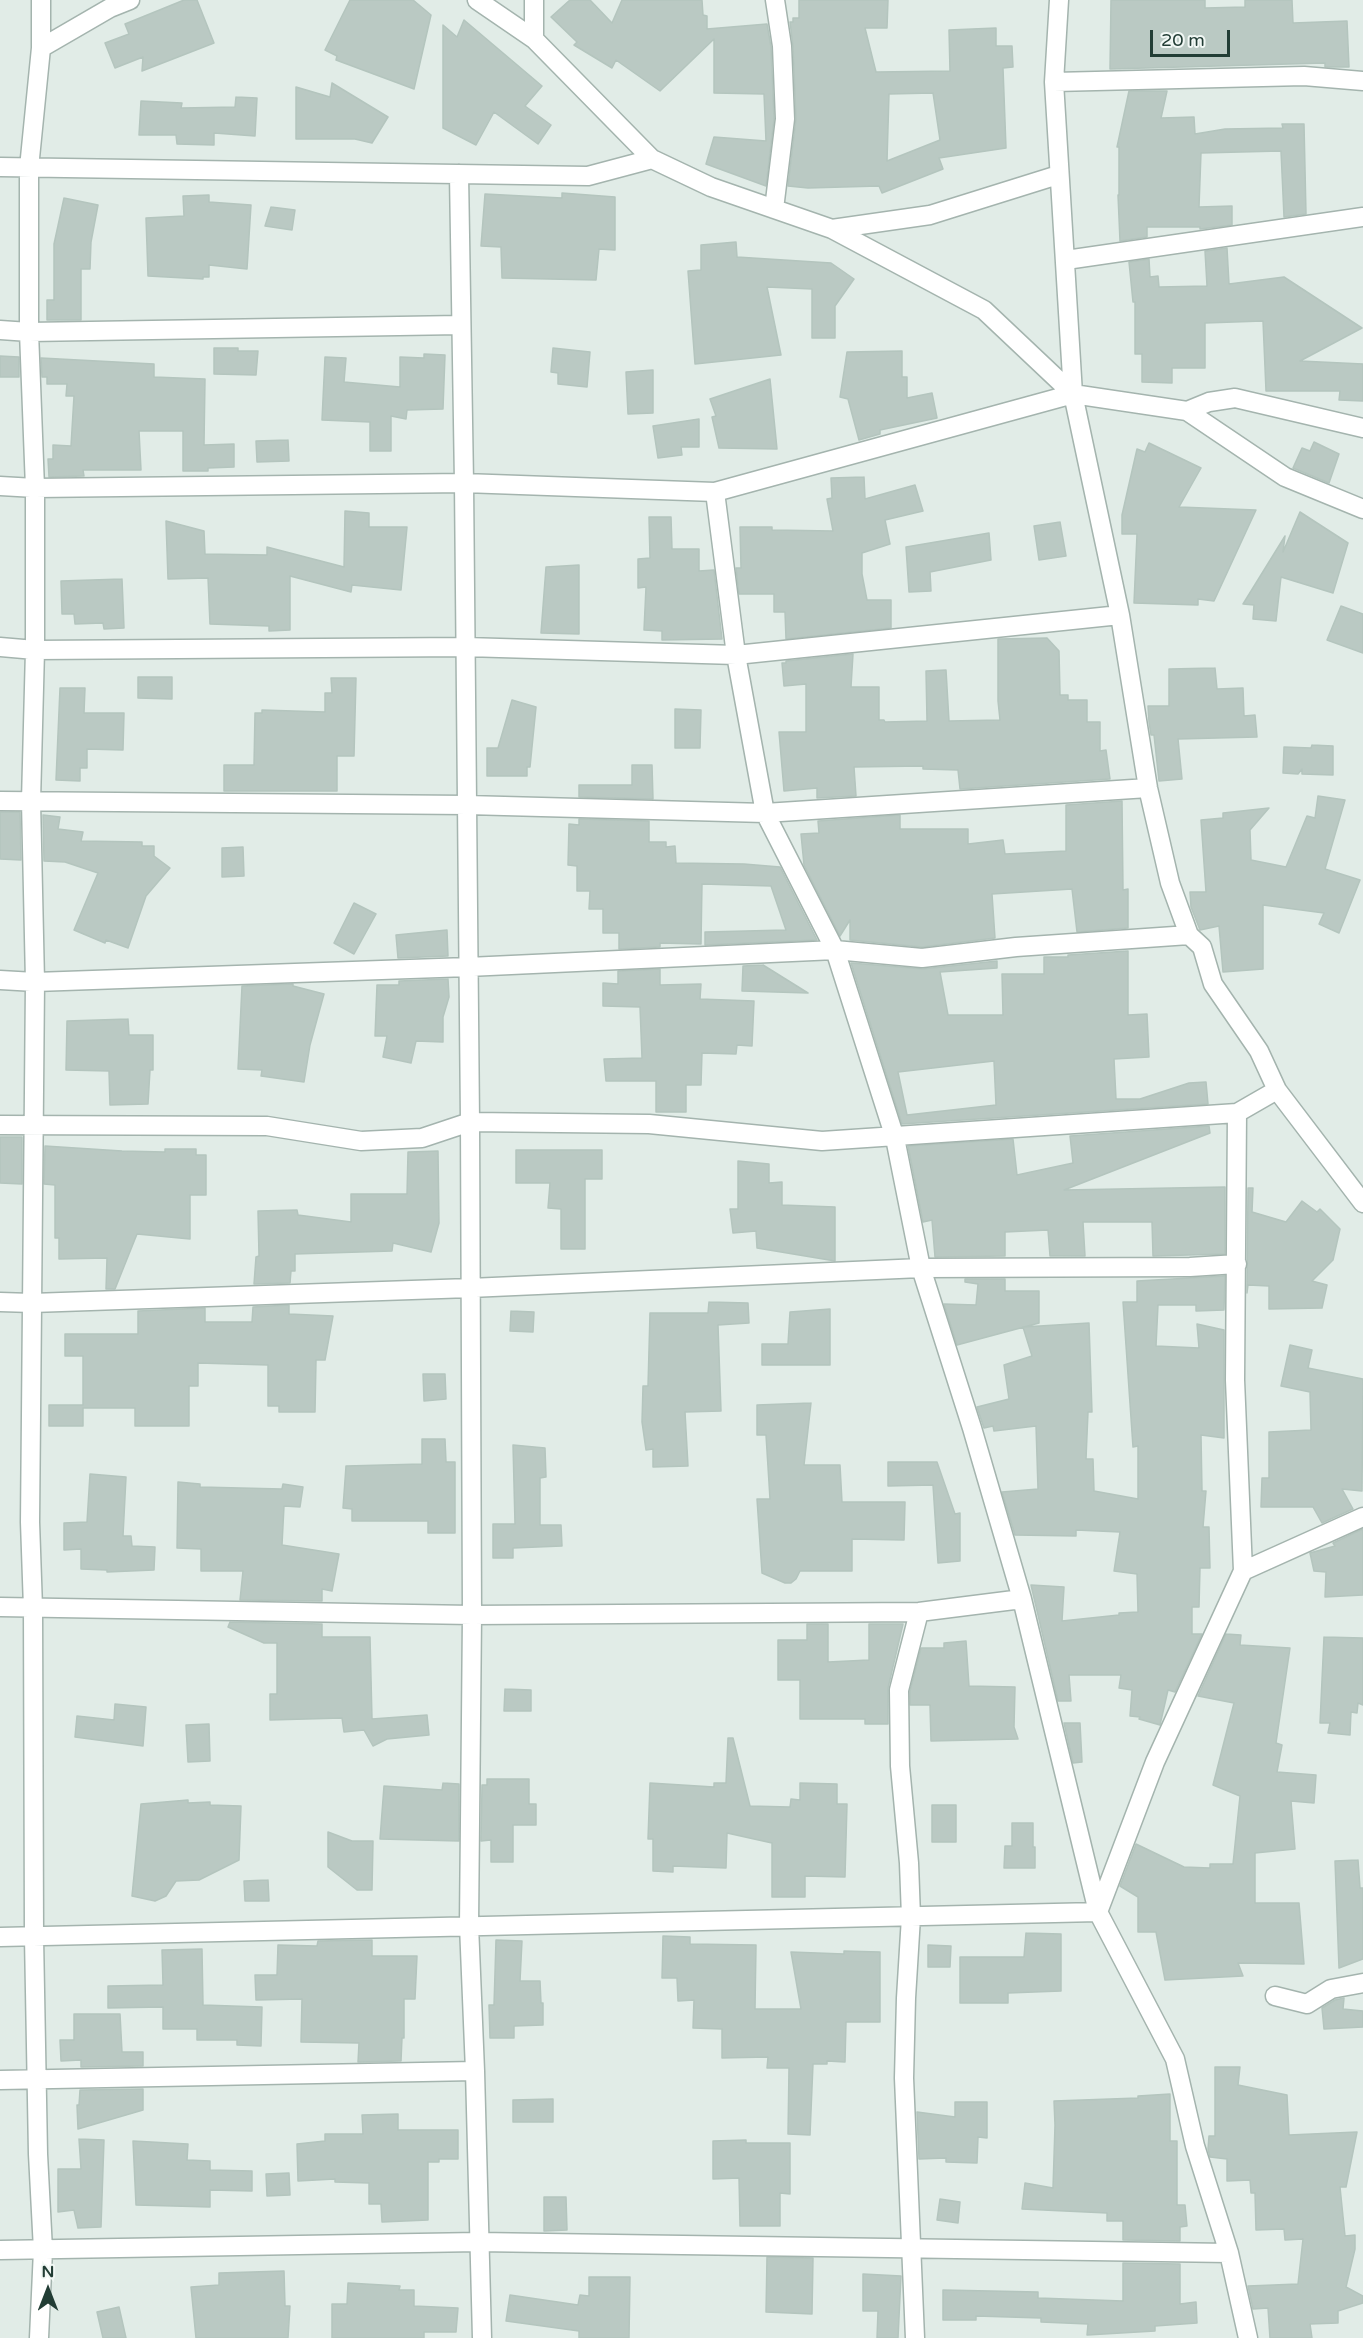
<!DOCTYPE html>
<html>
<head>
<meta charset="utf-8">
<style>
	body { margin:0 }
	#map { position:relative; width:1363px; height:2338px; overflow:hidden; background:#e1ece7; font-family:"Varela Round",sans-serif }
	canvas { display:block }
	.north { position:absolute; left:18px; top:2260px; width:60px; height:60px; -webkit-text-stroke:4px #f2f8f5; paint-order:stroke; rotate:0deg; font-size:16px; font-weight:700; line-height:24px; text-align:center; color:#223d35 }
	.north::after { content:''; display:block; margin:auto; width:21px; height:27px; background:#223d35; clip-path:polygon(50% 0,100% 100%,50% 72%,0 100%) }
	.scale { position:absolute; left:1150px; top:30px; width:80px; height:27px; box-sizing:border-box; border:3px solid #223d35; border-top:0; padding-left:8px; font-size:18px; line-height:21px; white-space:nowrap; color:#223d35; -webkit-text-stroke:4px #f2f8f5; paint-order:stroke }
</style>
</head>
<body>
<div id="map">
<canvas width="1363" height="2338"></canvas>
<div class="north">N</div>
<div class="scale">20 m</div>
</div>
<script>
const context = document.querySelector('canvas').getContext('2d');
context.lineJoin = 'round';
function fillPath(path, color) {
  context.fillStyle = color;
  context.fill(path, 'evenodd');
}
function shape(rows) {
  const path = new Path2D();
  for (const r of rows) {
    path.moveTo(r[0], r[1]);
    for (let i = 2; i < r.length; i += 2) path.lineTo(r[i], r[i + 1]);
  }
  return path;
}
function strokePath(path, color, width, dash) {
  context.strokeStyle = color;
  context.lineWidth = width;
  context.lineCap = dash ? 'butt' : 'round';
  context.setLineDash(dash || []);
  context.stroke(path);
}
const building = shape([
	[184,0,197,0,214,43,142,71,143,57,115,68,105,43,129,34,125,24,184,0],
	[350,0,413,0,431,15,414,89,336,60,337,56,325,50,350,0],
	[570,0,590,0,612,23,622,0,702,0,703,15,707,16,707,29,767,24,771,47,774,119,766,186,706,164,714,137,766,141,764,94,714,93,714,39,660,91,616,60,612,68,574,45,577,42,551,17,570,0],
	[799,0,888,0,887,28,865,28,876,72,950,71,949,30,996,28,996,46,1012,46,1013,67,1003,68,1006,148,939,158,943,169,882,193,879,186,808,188,788,186,796,119,793,46,790,22,793,22,793,18,799,18,799,0],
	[933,93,940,140,887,161,889,94,933,93],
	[1111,0,1205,0,1205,8,1245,7,1245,0,1292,0,1293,23,1347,21,1349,67,1325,67,1325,63,1110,69,1111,0],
	[464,20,542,86,525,106,551,125,538,144,494,112,476,145,443,128,443,25,457,37,464,20],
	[332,83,388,117,372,143,355,139,296,139,296,87,330,97,332,83],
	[1129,91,1167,91,1161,118,1194,117,1195,134,1225,129,1283,128,1282,124,1304,124,1306,214,1284,217,1281,151,1201,153,1199,207,1232,206,1232,225,1200,229,1200,227,1147,227,1147,237,1120,241,1118,195,1119,195,1119,147,1117,147,1129,91],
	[236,97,257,98,255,136,214,133,214,145,177,144,176,135,139,135,141,101,182,103,181,108,235,107,236,97],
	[562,193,615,197,615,250,599,249,596,280,502,278,501,247,481,246,485,194,562,198,562,193],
	[209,195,209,202,251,205,247,269,209,265,209,277,203,277,203,279,148,276,146,218,184,216,183,196,209,195],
	[64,198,98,205,91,242,90,269,81,269,81,320,47,320,47,300,54,300,54,244,64,198],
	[271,207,295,210,292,230,265,226,271,207],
	[736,242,737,257,831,263,854,279,835,306,835,338,812,338,812,289,767,287,781,355,695,364,688,271,701,270,701,245,736,242],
	[1227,248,1229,284,1284,277,1362,328,1300,361,1363,364,1363,401,1339,400,1340,391,1266,391,1263,321,1205,323,1205,368,1172,368,1172,383,1142,382,1142,354,1135,354,1135,302,1133,302,1129,262,1149,259,1150,277,1158,276,1159,287,1207,286,1205,251,1227,248],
	[214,348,238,348,238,351,258,351,256,375,214,374,214,348],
	[553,348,590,352,587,387,558,384,558,373,551,372,553,348],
	[902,351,902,377,907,377,907,398,932,393,937,418,880,430,880,434,859,440,848,399,840,397,847,352,902,351],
	[424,354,445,355,443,409,407,410,406,419,391,416,391,451,370,451,370,422,322,420,325,357,346,358,344,382,400,387,400,357,424,358,424,354],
	[0,356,19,357,19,377,0,377,0,356],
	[41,358,154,364,154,377,205,379,204,445,234,444,234,467,208,468,208,471,183,471,183,431,139,431,141,470,83,470,84,476,49,477,48,459,53,459,53,445,71,446,74,396,66,396,67,384,47,384,47,377,42,377,41,358],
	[653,370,653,413,628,414,626,372,653,370],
	[770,379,777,449,719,448,712,417,716,416,710,399,770,379],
	[699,419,699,447,681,447,682,455,658,458,653,426,699,419],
	[288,440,289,461,257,462,256,441,288,440],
	[1314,442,1339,454,1329,483,1293,468,1302,448,1310,451,1314,442],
	[1149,443,1201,468,1179,507,1256,510,1214,601,1198,599,1198,605,1134,603,1137,534,1122,534,1122,515,1137,449,1145,452,1149,443],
	[864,477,865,499,915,485,923,511,885,520,890,544,862,553,862,574,867,600,891,600,891,628,786,639,785,612,774,612,774,594,739,594,736,568,741,568,740,527,772,527,772,530,833,531,827,499,832,498,831,478,864,477],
	[345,511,369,513,369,527,407,527,401,590,352,585,351,592,290,576,290,630,269,631,269,626,210,624,208,578,168,579,166,521,204,531,205,554,267,555,267,547,344,567,345,511],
	[1300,512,1348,543,1333,593,1281,577,1276,621,1253,619,1254,605,1243,604,1285,536,1283,552,1300,512],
	[649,517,671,517,672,549,699,549,699,571,714,570,722,639,662,640,662,631,644,630,646,587,638,588,638,559,650,558,649,517],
	[1060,522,1066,556,1039,560,1034,526,1060,522],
	[989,533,991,560,930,572,931,591,909,592,906,547,989,533],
	[579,565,579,634,541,633,546,567,579,565],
	[122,579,124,628,104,629,103,623,75,624,74,614,62,614,61,581,122,579],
	[1341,606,1363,614,1363,653,1327,640,1341,606],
	[1047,638,1059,651,1060,695,1068,695,1068,700,1087,700,1087,722,1100,722,1100,751,1106,750,1110,779,960,789,958,770,923,769,923,766,854,767,856,796,817,798,817,788,784,791,779,732,806,732,806,684,784,686,782,663,786,663,786,661,853,654,851,687,879,687,879,720,884,720,885,722,927,721,926,671,946,670,949,721,1000,720,998,701,998,639,1047,638],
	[1215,668,1217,689,1243,688,1244,716,1255,715,1257,737,1178,739,1182,779,1159,781,1154,735,1151,735,1149,722,1148,706,1169,706,1169,669,1215,668],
	[138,677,172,677,172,699,138,698,138,677],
	[331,678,356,678,354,756,337,756,337,791,224,791,224,765,254,765,255,713,262,713,262,710,325,712,325,693,332,693,331,678],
	[60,688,85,688,84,713,124,713,123,750,87,749,87,768,80,768,80,781,56,780,60,688],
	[512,700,536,707,530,767,527,767,527,776,487,776,487,748,498,748,512,700],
	[675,709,701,710,700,748,675,748,675,709],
	[1312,745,1333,746,1333,775,1302,774,1302,769,1298,774,1283,773,1284,747,1311,748,1312,745],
	[632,765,652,765,653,799,579,797,579,785,632,785,632,765],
	[1318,796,1345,800,1325,869,1360,880,1339,933,1319,924,1324,913,1263,905,1263,969,1223,972,1219,926,1200,930,1191,907,1190,892,1206,892,1201,820,1223,818,1223,813,1269,808,1250,830,1251,860,1286,867,1307,816,1315,818,1318,796],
	[1122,801,1123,890,1128,889,1128,928,1077,932,1072,889,992,894,995,938,922,947,850,940,850,920,840,936,804,865,801,834,819,833,818,821,900,815,900,829,968,829,968,844,1003,840,1005,854,1066,851,1066,805,1122,801],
	[0,812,20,812,21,860,0,859,0,812],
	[43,815,60,817,58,829,83,832,81,841,142,842,142,846,154,846,154,856,170,868,146,896,128,948,106,940,105,943,74,930,98,873,65,862,44,861,43,815],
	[579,819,649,821,649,842,666,842,666,847,675,846,676,863,744,864,780,867,817,940,705,945,705,932,786,930,771,886,702,884,701,944,660,943,660,947,619,949,619,933,603,933,603,909,589,909,590,891,577,891,577,866,568,865,569,824,579,825,579,819],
	[243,847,244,876,222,877,222,848,243,847],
	[354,903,376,914,354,954,334,943,354,903],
	[447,930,448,956,398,958,396,935,447,930],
	[1128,951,1128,1015,1147,1014,1149,1057,1114,1059,1116,1099,1140,1099,1189,1083,1206,1082,1208,1104,902,1124,851,963,923,969,997,961,997,968,940,972,948,1015,1003,1015,1002,974,1044,974,1044,957,1068,957,1068,955,1128,951],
	[994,1061,996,1105,907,1115,898,1072,994,1061],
	[763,965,808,993,742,991,743,966,763,965],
	[660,969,660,985,701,984,700,999,754,1001,752,1046,737,1045,736,1054,702,1053,701,1085,686,1085,686,1112,656,1112,656,1081,606,1081,604,1059,642,1058,640,1007,603,1006,603,983,618,984,618,971,660,969],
	[448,979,449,997,443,1017,443,1042,416,1041,411,1063,383,1057,387,1036,375,1036,377,985,399,985,399,981,448,979],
	[293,984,293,986,324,994,310,1045,304,1082,261,1076,262,1070,238,1069,242,986,293,984],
	[128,1019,129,1035,153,1035,153,1070,150,1070,148,1104,110,1105,109,1071,66,1070,67,1021,128,1019],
	[1209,1126,1210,1133,1064,1190,1225,1187,1225,1254,1153,1256,1152,1222,1083,1222,1085,1256,1050,1256,1048,1230,1005,1232,1005,1256,935,1257,932,1220,923,1222,908,1146,1013,1139,1017,1175,1073,1163,1070,1136,1209,1126],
	[0,1137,22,1137,22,1184,0,1183,0,1137],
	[45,1146,122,1151,165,1152,165,1149,196,1149,196,1155,206,1155,206,1195,190,1195,190,1239,137,1234,115,1289,106,1289,107,1258,59,1259,59,1238,55,1238,55,1185,44,1184,45,1146],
	[516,1150,602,1150,602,1179,585,1179,585,1249,561,1249,561,1209,548,1208,550,1183,516,1183,516,1150],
	[438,1151,439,1223,431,1252,393,1243,392,1251,295,1254,295,1271,291,1271,290,1283,254,1284,256,1257,259,1256,258,1211,297,1210,298,1215,351,1222,351,1194,407,1194,408,1152,438,1151],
	[738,1161,769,1164,769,1183,782,1182,782,1205,835,1207,835,1261,757,1248,756,1231,733,1233,730,1209,738,1209,738,1161],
	[1248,1188,1253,1188,1252,1212,1286,1222,1302,1201,1317,1212,1320,1209,1340,1229,1333,1260,1312,1281,1327,1285,1322,1308,1269,1309,1269,1286,1248,1285,1247,1293,1248,1188],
	[1225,1276,1224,1310,1196,1311,1196,1305,1158,1305,1156,1346,1199,1348,1197,1324,1224,1330,1224,1438,1201,1435,1202,1491,1206,1491,1203,1527,1209,1527,1210,1568,1200,1568,1199,1607,1192,1607,1192,1634,1202,1634,1175,1692,1168,1690,1160,1725,1139,1719,1140,1717,1130,1716,1132,1690,1119,1688,1121,1675,1069,1675,1071,1701,1058,1701,1031,1585,1064,1587,1062,1621,1119,1615,1119,1613,1138,1612,1137,1574,1114,1571,1120,1532,1076,1530,1076,1536,1015,1535,1002,1492,1038,1489,1036,1426,994,1431,993,1426,984,1428,977,1407,1009,1399,1004,1365,1032,1356,1023,1327,1089,1323,1092,1412,1088,1412,1086,1459,1093,1459,1094,1491,1138,1499,1138,1446,1133,1447,1123,1302,1137,1302,1137,1281,1225,1276],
	[965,1279,1005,1279,1005,1291,1039,1291,1039,1323,957,1345,944,1304,976,1305,978,1284,965,1282,965,1279],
	[709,1302,748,1303,749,1323,718,1325,721,1411,685,1412,688,1466,653,1467,653,1449,646,1450,642,1422,643,1386,648,1386,650,1313,708,1313,709,1302],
	[289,1305,289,1314,333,1316,325,1360,316,1360,315,1412,279,1412,279,1406,268,1406,268,1365,198,1363,198,1386,189,1386,189,1426,135,1426,135,1408,83,1408,83,1426,49,1426,49,1405,83,1405,83,1356,65,1356,65,1334,138,1334,138,1311,205,1308,205,1322,252,1322,253,1307,289,1305],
	[830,1309,830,1365,762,1365,762,1344,788,1344,790,1312,830,1309],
	[511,1311,534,1312,533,1332,510,1331,511,1311],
	[1290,1345,1312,1350,1308,1368,1363,1379,1362,1491,1342,1489,1353,1509,1322,1523,1313,1507,1261,1507,1262,1478,1269,1478,1269,1432,1311,1430,1310,1392,1281,1386,1290,1345],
	[423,1374,445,1374,446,1399,424,1401,423,1374],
	[811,1403,804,1465,840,1465,842,1502,905,1502,904,1540,852,1539,852,1571,800,1571,796,1579,791,1583,785,1583,762,1573,757,1499,770,1499,766,1435,757,1435,757,1405,811,1403],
	[422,1439,445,1439,446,1462,455,1462,455,1533,428,1533,428,1521,352,1521,352,1509,343,1508,346,1466,422,1464,422,1439],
	[513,1445,545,1448,546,1477,540,1478,540,1525,561,1525,562,1546,513,1548,513,1558,493,1558,493,1524,515,1524,513,1445],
	[888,1462,937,1462,955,1514,960,1513,960,1561,938,1563,933,1485,888,1486,888,1462],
	[90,1474,126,1477,123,1536,131,1536,132,1546,155,1547,154,1570,107,1572,107,1570,81,1569,81,1549,64,1550,64,1523,87,1522,90,1474],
	[178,1482,200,1484,200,1487,282,1489,283,1484,303,1487,300,1507,284,1506,282,1545,339,1554,332,1591,322,1589,322,1601,240,1600,243,1571,201,1571,201,1549,177,1548,178,1482],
	[1363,1529,1363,1595,1325,1597,1326,1572,1314,1571,1310,1553,1335,1546,1333,1543,1363,1529],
	[230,1622,322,1624,322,1637,370,1637,372,1719,427,1715,429,1735,387,1739,373,1746,364,1730,344,1732,342,1718,270,1720,270,1694,277,1694,277,1643,264,1643,228,1627,230,1622],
	[807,1624,828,1624,828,1662,869,1660,869,1624,903,1624,888,1688,888,1724,865,1724,865,1719,800,1719,800,1680,778,1680,778,1640,807,1640,807,1624],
	[1226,1634,1241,1635,1240,1645,1290,1648,1276,1743,1282,1745,1277,1772,1316,1775,1314,1803,1291,1801,1295,1849,1255,1853,1255,1903,1299,1903,1304,1964,1238,1963,1243,1976,1165,1980,1156,1932,1138,1932,1138,1897,1120,1886,1136,1844,1184,1867,1210,1868,1210,1864,1233,1864,1240,1796,1213,1785,1234,1703,1198,1696,1226,1634],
	[1324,1637,1363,1638,1363,1705,1358,1703,1357,1713,1351,1712,1350,1735,1328,1733,1330,1723,1320,1723,1324,1637],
	[966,1641,969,1686,1015,1687,1014,1727,1018,1739,931,1741,930,1705,910,1705,910,1691,921,1648,944,1648,944,1643,966,1641],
	[505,1689,531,1690,531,1711,504,1711,505,1689],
	[115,1704,146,1707,143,1746,75,1737,77,1716,114,1720,115,1704],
	[1064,1723,1080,1723,1082,1762,1073,1763,1064,1723],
	[209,1724,210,1761,188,1762,186,1725,209,1724],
	[728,1738,733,1738,750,1806,790,1807,791,1799,800,1800,800,1783,837,1784,837,1804,847,1804,845,1877,805,1876,805,1897,772,1897,772,1843,727,1833,726,1868,673,1866,673,1872,653,1871,653,1839,648,1839,650,1783,714,1787,714,1783,726,1783,728,1738],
	[487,1779,529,1779,529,1804,536,1804,536,1825,513,1825,513,1862,491,1862,491,1840,481,1841,482,1785,487,1785,487,1779],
	[443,1783,459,1784,459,1841,380,1839,384,1786,442,1790,443,1783],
	[188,1800,188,1803,210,1802,210,1805,241,1806,239,1860,199,1880,176,1881,166,1896,155,1901,132,1896,141,1804,188,1800],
	[932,1805,956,1805,956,1842,932,1842,932,1805],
	[1012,1823,1033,1823,1033,1847,1035,1847,1035,1868,1004,1868,1005,1846,1012,1846,1012,1823],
	[328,1832,352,1841,373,1841,372,1890,357,1890,328,1867,328,1832],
	[1358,1860,1360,1888,1363,1888,1363,1959,1339,1968,1335,1861,1358,1860],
	[268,1880,269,1901,245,1901,244,1881,268,1880],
	[1026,1933,1061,1934,1061,1991,1008,1993,1008,2003,960,2003,960,1957,1024,1957,1026,1933],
	[663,1936,690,1937,690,1944,756,1945,755,2009,801,2009,791,1952,844,1954,844,1951,880,1952,880,2022,846,2022,845,2062,827,2061,827,2064,813,2064,810,2135,788,2134,789,2068,767,2068,768,2057,722,2058,722,2029,693,2028,694,2000,678,2001,677,1978,662,1978,663,1936],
	[372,1940,372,1956,417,1956,415,1999,404,1999,404,2038,402,2038,401,2061,358,2062,359,2043,301,2042,302,1999,256,2000,255,1975,277,1975,278,1945,317,1946,318,1941,372,1940],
	[496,1940,522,1941,520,1981,540,1981,541,2003,543,2003,543,2025,514,2026,514,2038,490,2038,489,2005,494,2005,496,1940],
	[928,1945,951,1946,950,1967,928,1967,928,1945],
	[202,1949,203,2005,262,2007,261,2046,237,2045,237,2040,197,2040,197,2029,163,2029,163,2007,108,2008,108,1986,163,1985,162,1950,202,1949],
	[1344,1998,1343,2009,1363,2011,1363,2027,1324,2029,1322,2008,1335,2000,1344,1998],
	[74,2014,120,2014,122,2052,143,2052,143,2066,81,2067,81,2060,61,2061,60,2040,74,2040,74,2014],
	[1215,2067,1240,2067,1238,2085,1287,2095,1289,2135,1357,2132,1346,2187,1340,2187,1345,2236,1355,2235,1355,2249,1346,2287,1363,2296,1363,2303,1338,2311,1338,2323,1310,2324,1312,2338,1270,2338,1268,2308,1253,2309,1248,2286,1298,2284,1303,2239,1285,2240,1284,2229,1256,2230,1255,2193,1251,2193,1250,2180,1227,2181,1227,2159,1210,2157,1208,2149,1209,2136,1215,2136,1215,2067],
	[143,2089,143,2110,78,2129,77,2105,79,2105,80,2090,143,2089],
	[1170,2094,1170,2141,1177,2141,1177,2205,1185,2205,1187,2226,1180,2227,1180,2241,1123,2240,1123,2221,1107,2221,1107,2213,1022,2209,1025,2183,1053,2188,1055,2125,1054,2101,1138,2098,1138,2096,1170,2094],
	[553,2099,553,2122,513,2122,513,2100,553,2099],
	[955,2102,987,2102,987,2138,978,2137,977,2163,946,2162,946,2158,919,2159,917,2112,955,2117,955,2102],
	[398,2114,398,2130,458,2130,458,2159,439,2159,439,2162,428,2162,428,2220,382,2222,381,2204,369,2204,369,2183,335,2182,335,2179,298,2181,297,2144,325,2141,325,2134,363,2134,362,2115,398,2114],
	[79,2139,104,2140,101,2227,78,2228,74,2210,58,2212,58,2169,81,2169,79,2139],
	[746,2140,746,2143,790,2143,790,2194,780,2193,780,2226,740,2226,739,2178,713,2179,713,2141,746,2140],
	[133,2141,188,2144,187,2160,210,2161,210,2170,252,2171,252,2191,210,2190,210,2207,136,2205,133,2141],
	[289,2173,290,2195,267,2196,266,2174,289,2173],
	[544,2197,566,2197,567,2230,544,2231,544,2197],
	[940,2199,960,2202,958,2223,937,2220,940,2199],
	[767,2257,813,2258,812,2314,766,2312,767,2257],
	[1123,2263,1180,2264,1180,2304,1196,2302,1197,2323,1155,2326,1155,2331,1087,2335,1088,2324,1041,2322,1041,2318,976,2316,976,2320,943,2320,943,2290,1038,2292,1038,2298,1123,2301,1123,2263],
	[284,2271,285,2306,290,2306,288,2338,196,2338,191,2287,219,2285,219,2273,284,2271],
	[863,2274,901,2276,898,2338,877,2338,878,2311,863,2311,863,2274],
	[589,2277,630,2277,629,2338,579,2338,579,2331,506,2321,510,2295,578,2305,580,2295,589,2296,589,2277],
	[348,2283,400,2286,399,2290,414,2290,414,2306,458,2308,456,2332,424,2332,424,2338,332,2338,332,2304,347,2304,348,2283],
	[119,2307,126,2338,103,2338,97,2312,119,2307]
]);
fillPath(building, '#bac9c3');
strokePath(building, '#b4c5be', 1.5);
const minor = shape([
	[477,0,534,39,652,159,711,187,832,229,930,215,1058,175],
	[1059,0,1054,82,1073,394,1120,615,1148,788,1170,883,1189,935,1202,947,1213,984,1259,1051,1277,1090,1363,1203],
	[534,39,534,0],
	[41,48,110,8,130,0],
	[1054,82,1304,76,1363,81],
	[0,167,588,176,652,159],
	[459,174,464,483,470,1122,472,1615,469,1925,475,2071,482,2338],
	[774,209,785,119,782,46,775,0],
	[832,229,984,310,1073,394],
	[1066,260,1363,217],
	[0,330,29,332,460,325],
	[1187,411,1209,402,1235,398,1363,428],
	[0,486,35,488,464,483,715,492],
	[0,647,35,650,466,647,736,655,1120,615],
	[0,801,467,805,765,813,1148,788],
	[0,980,35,982,468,967,835,950,922,958,1016,947,1189,935],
	[1237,1113,1235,1380,1243,1571,1363,1517],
	[0,1125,267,1126,361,1141,422,1138,470,1122,649,1124,822,1141,1237,1113,1277,1090],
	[0,1302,32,1303,470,1288,921,1268,1190,1267,1237,1264],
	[0,1607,472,1615,919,1612,1022,1599],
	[0,1937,1098,1912,1155,1762,1243,1571],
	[1275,1996,1307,2004,1331,1989,1363,1983],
	[0,2080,475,2071],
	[0,2250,478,2242,1229,2253],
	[39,2338,43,2250,38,2154,34,1937,33,1608,30,1522,35,982,31,801,35,650,35,488,29,332,29,168,41,48,41,0],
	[915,2338,904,2078,906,1998,911,1917,909,1863,900,1766,899,1690,919,1612],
	[1248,2338,1229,2253,1195,2146,1175,2059,1098,1912,1022,1599,972,1428,921,1268,895,1138,835,950,765,813,736,655,715,492,1073,394,1187,411,1285,477,1363,509]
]);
strokePath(minor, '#a4b4ae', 21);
strokePath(minor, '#fff', 18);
</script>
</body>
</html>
